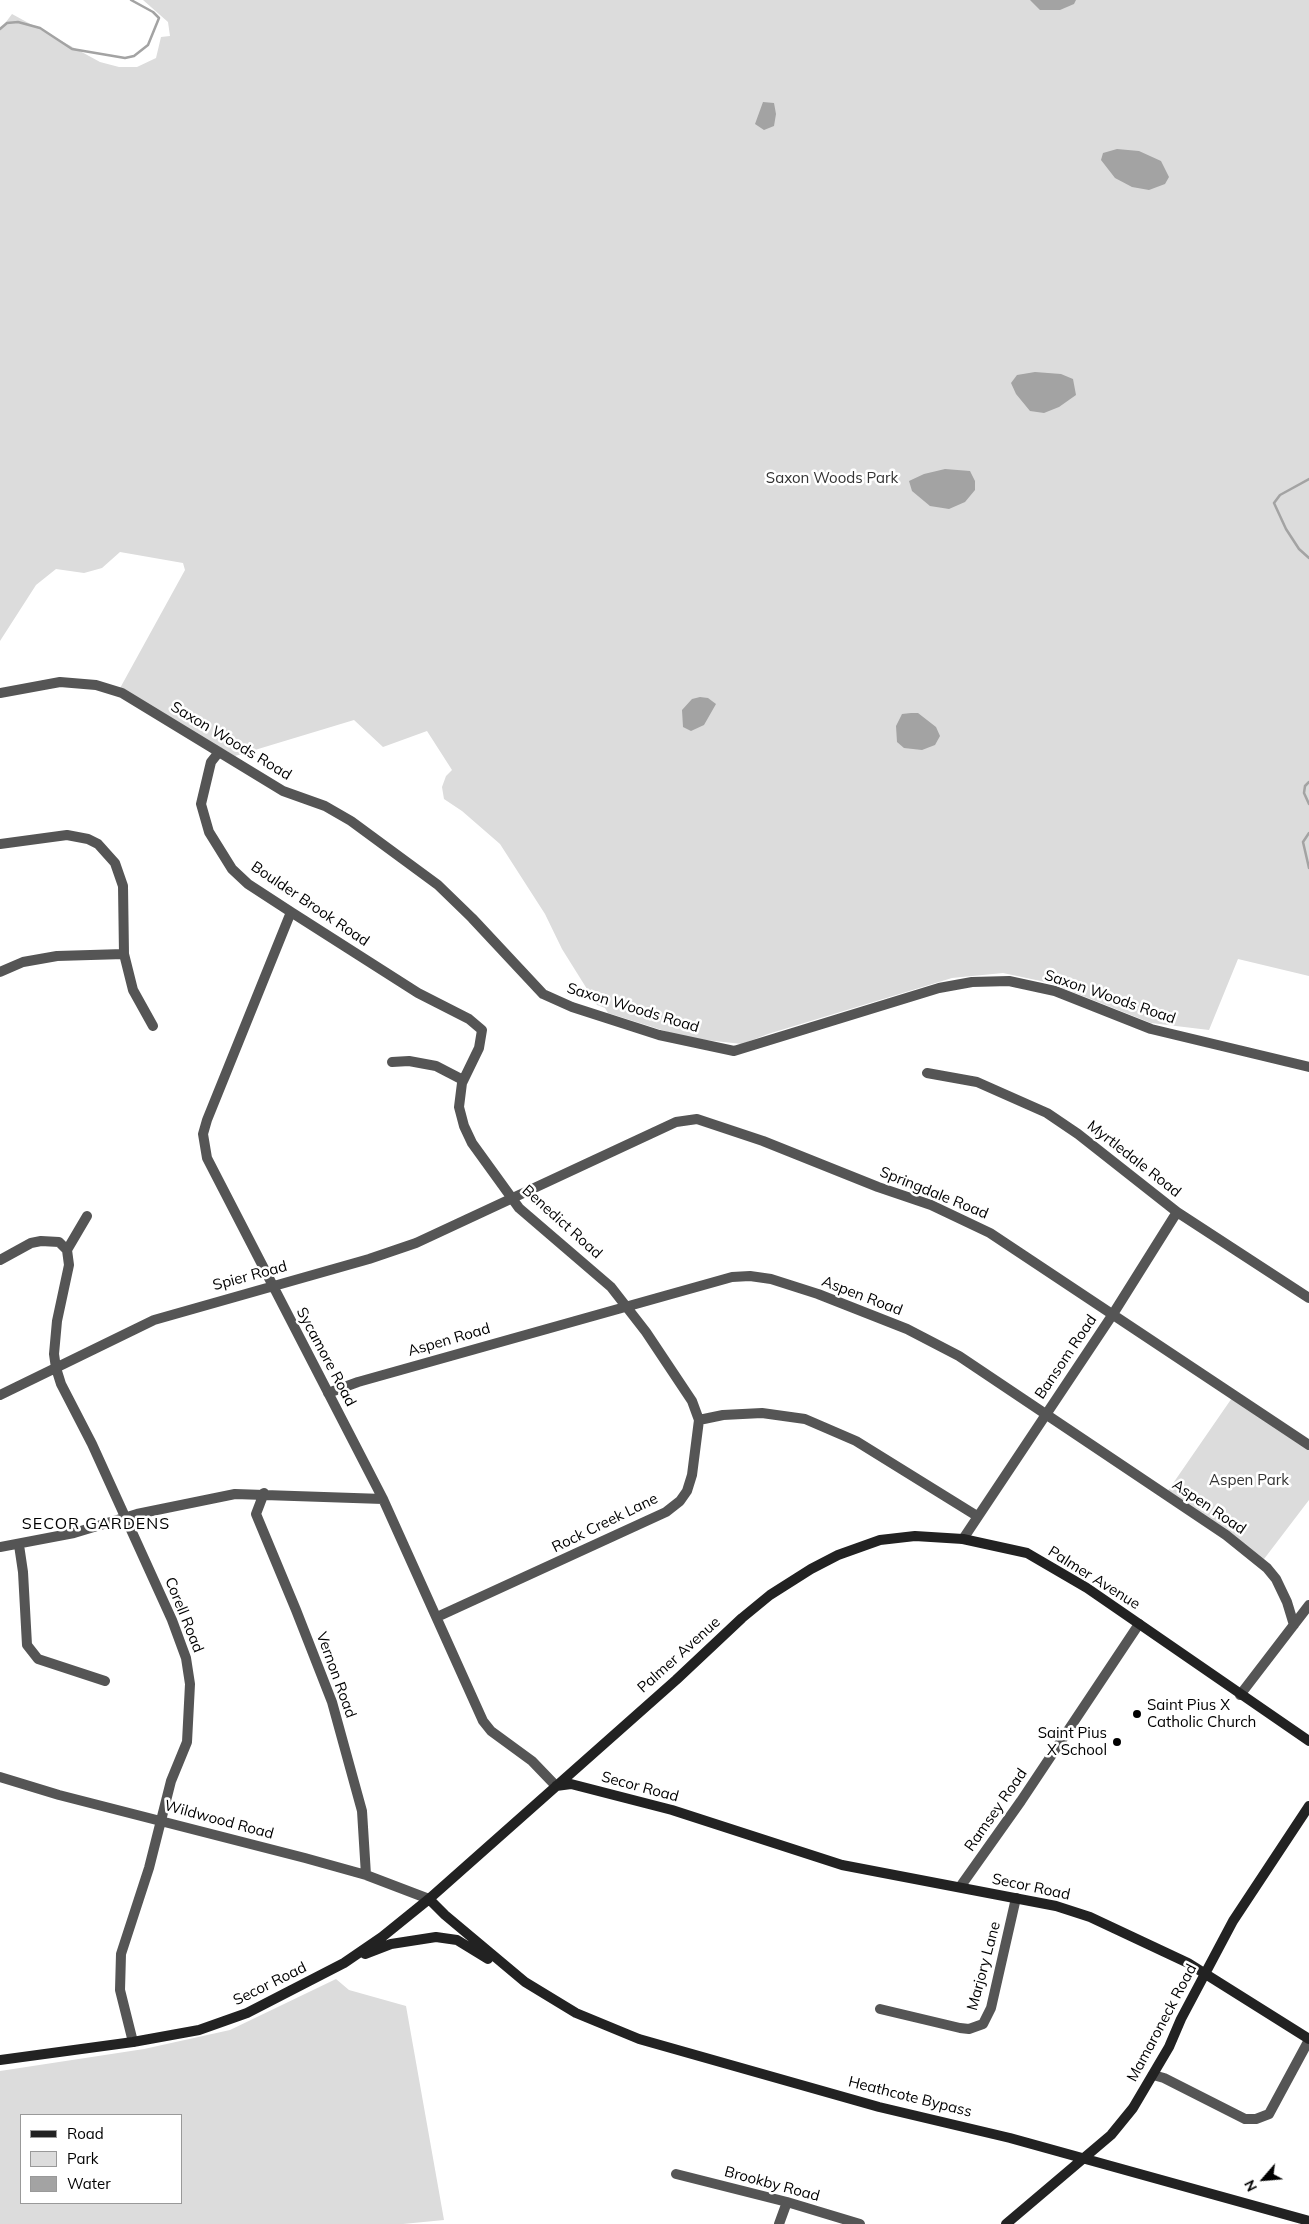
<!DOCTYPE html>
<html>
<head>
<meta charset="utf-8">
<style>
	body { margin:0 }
	#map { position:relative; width:1309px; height:2224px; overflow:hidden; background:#fff; font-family:Mulish,sans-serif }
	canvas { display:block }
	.legend { position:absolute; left:20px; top:2114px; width:162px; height:90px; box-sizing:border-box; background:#fff; border:1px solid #999; margin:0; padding:6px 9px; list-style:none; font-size:15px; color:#000 }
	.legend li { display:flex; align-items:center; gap:10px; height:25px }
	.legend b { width:25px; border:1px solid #999 }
	.north { position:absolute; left:1239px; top:2154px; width:50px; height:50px; -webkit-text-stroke:4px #fff; paint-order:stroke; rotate:243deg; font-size:14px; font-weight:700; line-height:20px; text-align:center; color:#000 }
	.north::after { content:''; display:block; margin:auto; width:18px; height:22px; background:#000; clip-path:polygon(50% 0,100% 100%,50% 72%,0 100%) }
</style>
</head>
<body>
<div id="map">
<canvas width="1309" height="2224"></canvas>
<ul class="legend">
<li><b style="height:6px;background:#222"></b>Road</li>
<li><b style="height:14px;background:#dcdcdc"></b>Park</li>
<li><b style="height:14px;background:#a3a3a3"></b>Water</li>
</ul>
<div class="north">N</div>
</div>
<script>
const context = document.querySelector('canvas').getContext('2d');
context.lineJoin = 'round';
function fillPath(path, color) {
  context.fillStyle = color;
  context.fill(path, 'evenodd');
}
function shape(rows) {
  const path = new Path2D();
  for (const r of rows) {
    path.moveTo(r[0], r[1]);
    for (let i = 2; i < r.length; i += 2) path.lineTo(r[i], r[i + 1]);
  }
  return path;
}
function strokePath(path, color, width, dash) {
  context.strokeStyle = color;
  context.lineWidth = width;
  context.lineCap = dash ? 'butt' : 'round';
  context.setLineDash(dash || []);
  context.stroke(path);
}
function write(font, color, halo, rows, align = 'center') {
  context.font = font + ' Mulish,sans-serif';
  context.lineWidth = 5;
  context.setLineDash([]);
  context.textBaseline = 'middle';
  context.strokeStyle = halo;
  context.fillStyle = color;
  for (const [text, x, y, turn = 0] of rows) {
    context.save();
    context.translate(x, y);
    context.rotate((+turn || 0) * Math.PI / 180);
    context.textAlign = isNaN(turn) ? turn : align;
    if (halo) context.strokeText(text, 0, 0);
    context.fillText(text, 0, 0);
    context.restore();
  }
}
fillPath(shape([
	[143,0,1309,0,1309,976,1238,959,1209,1030,1151,1023,1050,983,1003,973,952,978,768,1034,742,1044,687,1038,608,1013,605,1008,597,1005,562,949,545,914,500,844,462,811,444,799,442,787,446,776,452,770,427,731,383,747,354,720,235,756,119,690,185,570,183,563,120,552,102,568,84,573,56,569,36,585,0,641,0,30,12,14,100,62,119,67,137,67,156,58,161,37,170,36,168,22],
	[1234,1395,1309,1443,1309,1500,1261,1563,1165,1495],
	[336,1979,349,1990,406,2006,444,2220,403,2224,0,2224,0,2071,144,2049,230,2030],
	[21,2115,181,2115,181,2203,21,2203]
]), '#dcdcdc');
fillPath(shape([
	[1030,0,1076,0,1074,4,1060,10,1040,10],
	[763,102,774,103,776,114,774,126,764,130,755,124],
	[1117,149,1139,151,1161,161,1169,177,1165,184,1149,190,1132,187,1115,178,1101,160,1103,153],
	[1035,372,1061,374,1073,379,1076,395,1059,407,1044,413,1030,411,1016,394,1011,383,1017,375],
	[945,469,970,471,975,481,975,490,965,502,949,509,930,506,912,491,909,481,924,474],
	[700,697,708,698,716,704,704,725,691,731,683,727,682,710,692,699],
	[911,713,918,713,936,727,940,736,935,745,922,750,904,748,897,742,896,726,902,714]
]), '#a3a3a3');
strokePath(shape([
	[0,29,7,23,18,22,40,28,72,49,125,58,134,56,148,45,159,18,153,12,131,0],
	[1309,479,1280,495,1274,503,1286,529,1299,549,1309,558],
	[1309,782,1305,786,1304,793,1309,804],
	[1309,833,1303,842,1309,868]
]), '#a3a3a3', 2.5);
strokePath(shape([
	[0,693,60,682,96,685,122,693,283,791,325,806,351,821,438,885,472,918,543,994,572,1007,659,1035,734,1051,939,988,972,982,1009,981,1055,991,1151,1029,1309,1067],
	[219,752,211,762,201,804,209,832,232,869,248,884,291,912,418,993,469,1019,482,1030,479,1048,462,1083,459,1107,464,1126,472,1143,519,1208,611,1287,646,1332,692,1401,699,1420,692,1475,687,1491,680,1501,666,1512,437,1617],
	[0,844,67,835,88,839,98,844,115,863,123,886,124,954,133,990,153,1026],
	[291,912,207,1120,203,1134,207,1158,383,1499,483,1721,491,1731,532,1761,556,1786],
	[0,972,23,962,57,956,124,954],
	[392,1062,409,1061,436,1066,463,1080],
	[927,1073,977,1082,1047,1113,1078,1134,1177,1212,1309,1298],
	[87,1216,67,1250,69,1265,57,1321,54,1354,56,1368,61,1384,92,1444,172,1620,186,1658,190,1684,187,1742,171,1781,149,1868,121,1954,120,1990,133,2042],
	[0,1260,31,1243,41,1241,59,1242,67,1250],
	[328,1393,358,1382,732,1277,750,1276,771,1279,818,1294,907,1329,959,1356,1226,1535,1267,1568,1276,1579,1287,1602,1294,1625],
	[0,1395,154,1320,369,1259,416,1243,676,1122,697,1119,763,1141,878,1187,931,1205,990,1233,1309,1445],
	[699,1420,723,1415,762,1413,805,1419,856,1441,977,1516],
	[264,1493,256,1514,296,1610,332,1702,362,1811,366,1875],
	[963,1539,1113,1314,1177,1212],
	[19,1545,23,1572,27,1645,38,1659,105,1681],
	[0,1547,74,1533,137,1514,235,1494,383,1499],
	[1240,1695,1309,1605],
	[0,1777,59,1795,305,1858,366,1875,429,1899],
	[960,1887,1021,1801,1139,1624],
	[880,2009,960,2028,969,2029,983,2024,991,2008,1016,1898],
	[1153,2075,1164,2078,1245,2119,1256,2119,1269,2114,1309,2040],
	[676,2174,787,2202,860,2224],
	[779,2224,787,2202]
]), '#555', 10);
strokePath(shape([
	[556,1786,571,1784,672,1810,842,1865,1056,1906,1090,1917,1188,1963,1309,2039],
	[429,1899,445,1915,525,1982,576,2013,639,2039,879,2107,1010,2138,1309,2221],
	[365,1954,391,1944,436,1937,457,1940,488,1959],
	[0,2060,133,2042,199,2030,247,2013,344,1963,382,1937,429,1899,676,1680,742,1618,770,1595,811,1569,838,1555,880,1540,915,1536,963,1539,1027,1553,1087,1588,1309,1741],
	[1006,2224,1111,2135,1133,2108,1169,2047,1181,2019,1233,1921,1309,1806]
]), '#222', 10);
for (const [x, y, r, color] of [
	[1137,1714,5,"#000"],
	[1117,1742,5,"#000"]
]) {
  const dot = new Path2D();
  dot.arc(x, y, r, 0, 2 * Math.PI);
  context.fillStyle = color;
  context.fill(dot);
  strokePath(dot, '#fff', 2);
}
write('15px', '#333', '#fff', [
	["Saxon Woods Park",832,478],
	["Aspen Park",1249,1480]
]);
write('15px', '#000', '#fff', [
	["Saxon Woods Road",231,741,31],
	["Boulder Brook Road",310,904,34],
	["Saxon Woods Road",1110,997,19],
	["Saxon Woods Road",633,1008,17],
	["Myrtledale Road",1134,1159,38],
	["Springdale Road",934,1193,22],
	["Benedict Road",562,1222,42],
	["Spier Road",250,1276,-15],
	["Aspen Road",862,1296,21],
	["Aspen Road",449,1340,-16],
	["Sycamore Road",326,1357,62],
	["Bansom Road",1066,1357,-56],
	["Aspen Road",1209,1507,34],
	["Rock Creek Lane",605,1523,-26],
	["Palmer Avenue",1094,1578,32],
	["Corell Road",184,1615,68],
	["Palmer Avenue",679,1655,-42],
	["Vernon Road",336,1675,70],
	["Secor Road",640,1787,15],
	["Ramsey Road",996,1810,-55],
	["Wildwood Road",219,1820,15],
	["Secor Road",1031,1887,12],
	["Marjory Lane",984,1966,-75],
	["Secor Road",270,1984,-26],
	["Mamaroneck Road",1162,2023,-62],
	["Heathcote Bypass",910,2097,14],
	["Brookby Road",772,2184,15]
]);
write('15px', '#000', '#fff', [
	["Saint Pius X",1147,1705],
	["Catholic Church",1147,1722],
	["Saint Pius",1107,1733,"right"],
	["X School",1107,1750,"right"]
], 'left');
context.letterSpacing = '1px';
write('16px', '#000', '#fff', [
	["SECOR GARDENS",96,1524]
]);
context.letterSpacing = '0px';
</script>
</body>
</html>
